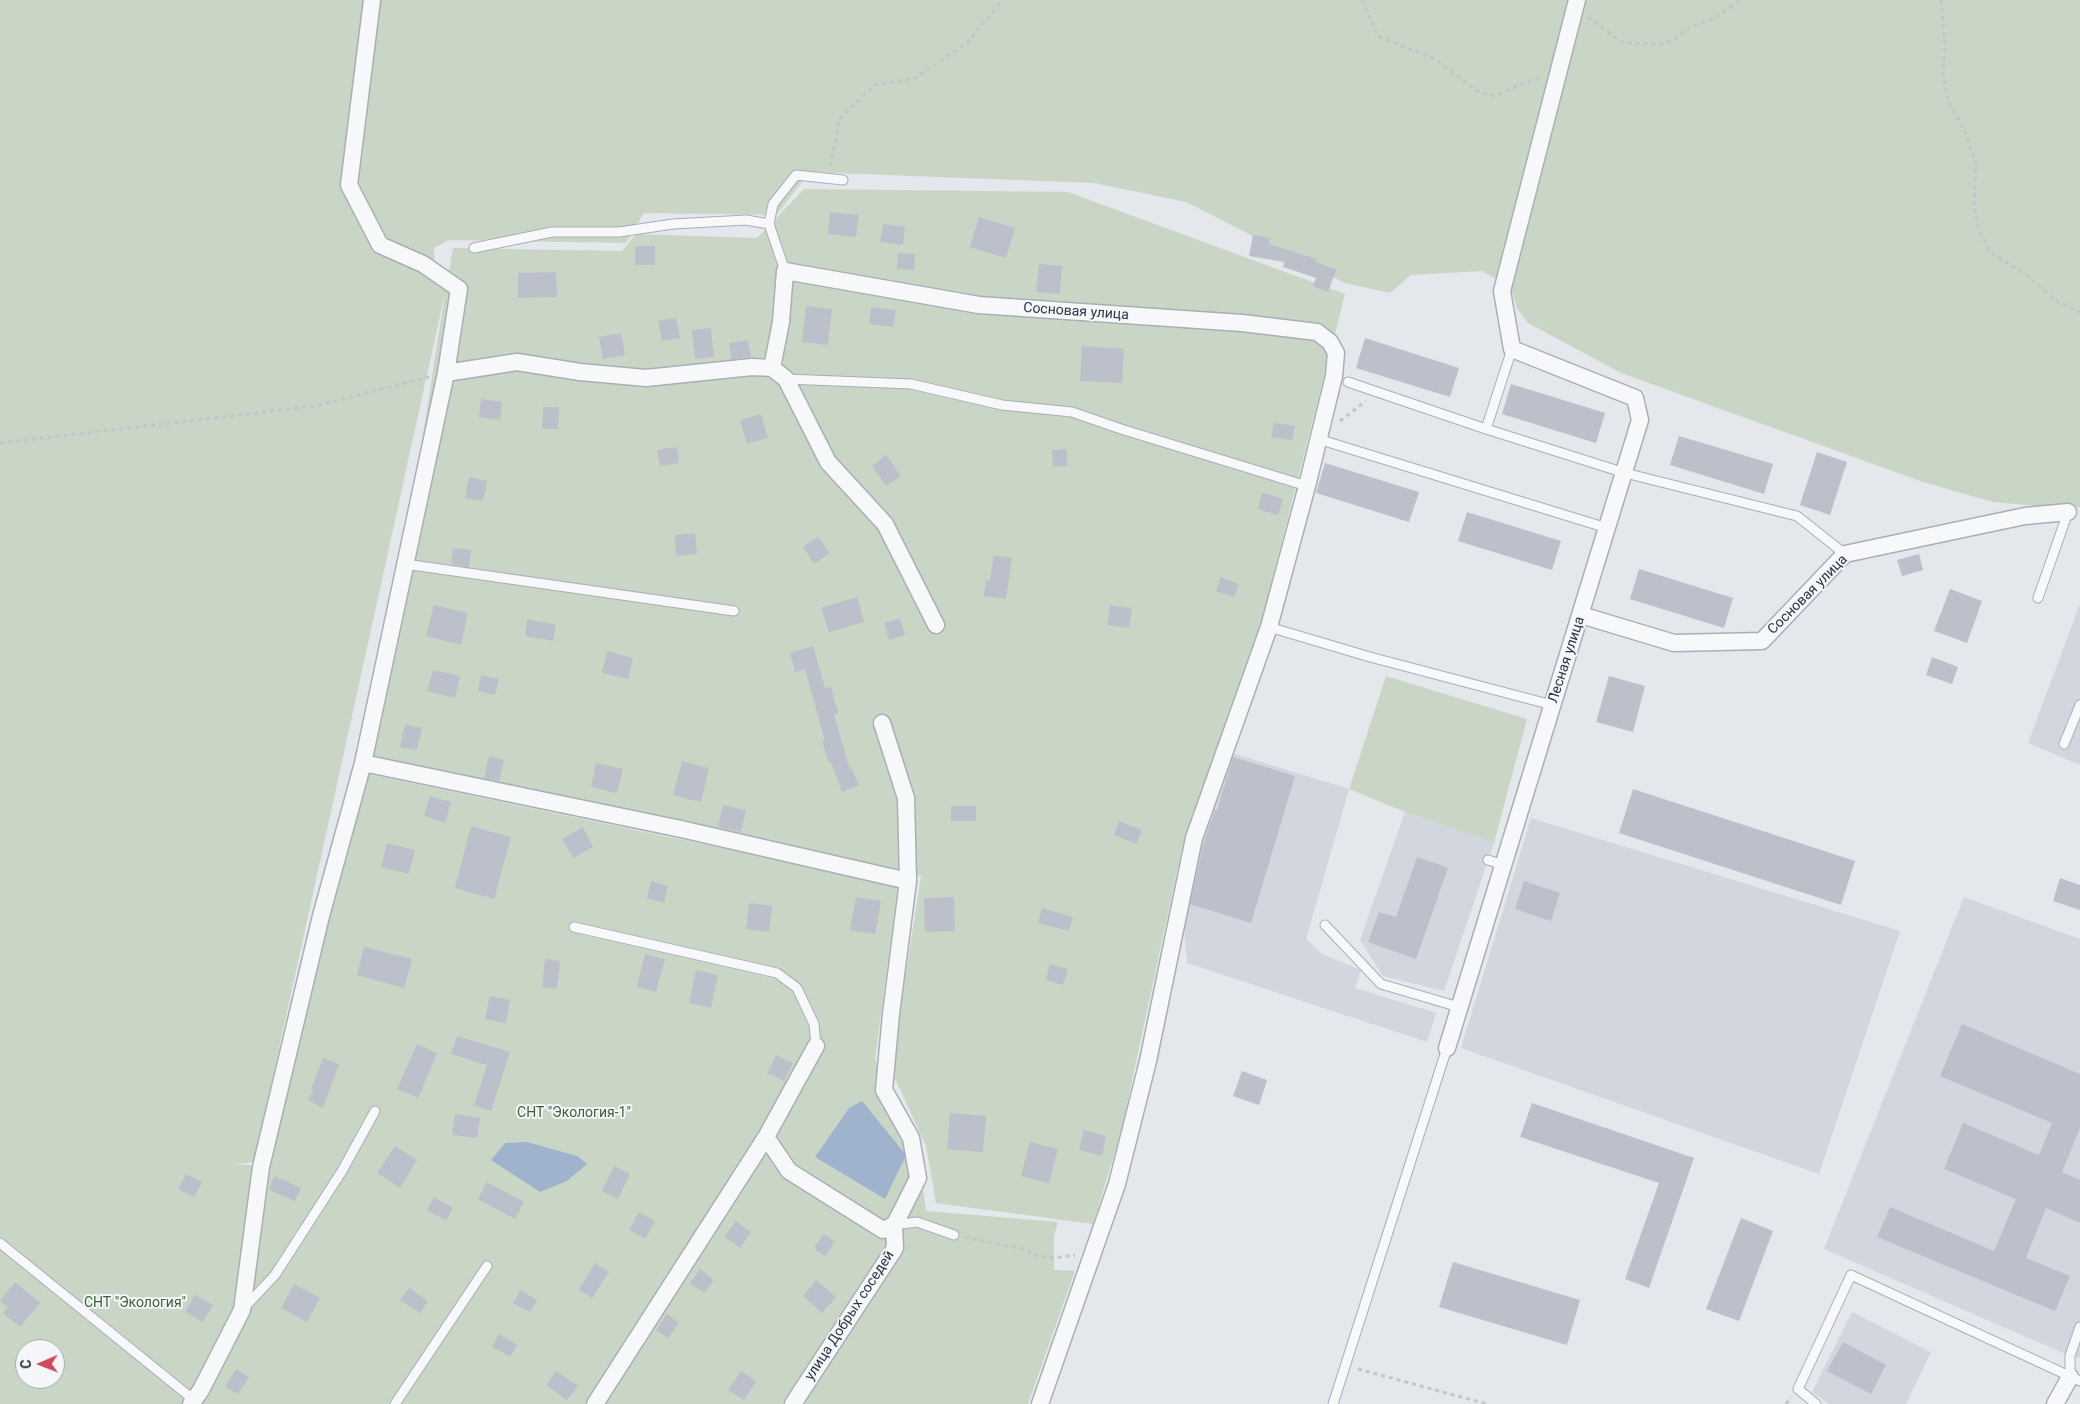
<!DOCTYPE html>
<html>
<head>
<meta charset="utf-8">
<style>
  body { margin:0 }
  #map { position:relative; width:2080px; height:1404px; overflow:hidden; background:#e4e7ec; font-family:Roboto,sans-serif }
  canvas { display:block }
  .north { position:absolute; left:15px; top:1339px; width:50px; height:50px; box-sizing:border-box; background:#f4f6f9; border:1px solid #a4a8b1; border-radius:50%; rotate:269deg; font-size:14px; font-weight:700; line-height:20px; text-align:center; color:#2b3445 }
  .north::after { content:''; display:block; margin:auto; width:18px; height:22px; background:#d1495b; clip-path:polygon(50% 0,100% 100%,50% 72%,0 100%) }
</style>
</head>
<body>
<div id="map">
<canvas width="2080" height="1404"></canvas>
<div class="north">С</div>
</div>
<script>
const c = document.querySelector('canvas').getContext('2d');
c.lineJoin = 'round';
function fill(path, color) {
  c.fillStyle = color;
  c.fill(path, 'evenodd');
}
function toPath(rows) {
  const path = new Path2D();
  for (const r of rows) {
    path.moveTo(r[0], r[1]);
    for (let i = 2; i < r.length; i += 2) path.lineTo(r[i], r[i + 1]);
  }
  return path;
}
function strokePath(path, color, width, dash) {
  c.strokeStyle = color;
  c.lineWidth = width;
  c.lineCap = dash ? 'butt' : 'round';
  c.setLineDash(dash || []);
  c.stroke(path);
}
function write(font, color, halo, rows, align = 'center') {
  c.font = font + ' Roboto,sans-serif';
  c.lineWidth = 4;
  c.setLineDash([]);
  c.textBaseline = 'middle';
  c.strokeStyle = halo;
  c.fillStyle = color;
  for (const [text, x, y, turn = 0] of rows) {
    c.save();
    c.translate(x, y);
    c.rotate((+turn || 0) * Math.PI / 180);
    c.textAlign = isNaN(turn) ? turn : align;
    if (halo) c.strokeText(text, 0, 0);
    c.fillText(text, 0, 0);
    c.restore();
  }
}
fill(toPath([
  [2080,604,2080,765,2028,743],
  [1229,752,1349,789,1306,939,1322,954,1361,970,1355,988,1436,1013,1427,1042,1187,963,1182,905],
  [1405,812,1494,843,1444,991,1383,976,1360,940],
  [1531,818,1900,931,1819,1174,1461,1048],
  [1964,897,2080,939,2080,1358,2070,1356,1824,1249],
  [1852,1312,1931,1352,1906,1404,1829,1404,1812,1392]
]), '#d2d6de');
fill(toPath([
  [0,0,2080,0,2080,507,2061,508,1993,502,1923,482,1621,373,1528,323,1517,308,1511,288,1482,271,1411,275,1390,293,1345,283,1186,202,1094,183,810,172,776,215,644,213,626,243,449,240,434,248,435,275,446,291,453,248,622,251,636,234,757,238,804,189,1068,192,1345,294,1255,646,1182,848,1121,1132,1093,1224,936,1203,926,1146,891,1070,921,876,373,757,445,293,254,1162,233,1165,256,1165,368,774,898,885,875,1060,915,1134,926,1211,1058,1222,1054,1236,1054,1270,1075,1271,1028,1404,0,1404],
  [25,1349,55,1349,55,1379,25,1379],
  [1386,676,1527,719,1494,843,1405,812,1349,789]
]), '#c9d6c5');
fill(toPath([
  [862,1101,906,1155,885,1199,815,1157,849,1108],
  [527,1142,577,1156,587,1164,567,1181,540,1192,491,1160,505,1143]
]), '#9fb4cc');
fill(toPath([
  [830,212,859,215,856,237,828,234],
  [979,217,1015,228,1006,258,970,247],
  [883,224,905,227,903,245,880,242],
  [1253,235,1270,238,1269,244,1317,259,1316,262,1336,270,1328,292,1313,286,1316,278,1283,267,1284,262,1249,256],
  [635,246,655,246,655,265,635,265],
  [898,253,915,254,914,270,897,269],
  [1039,264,1062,266,1060,294,1036,292],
  [556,272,557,297,518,298,518,273],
  [806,306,832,309,828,345,802,342],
  [871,307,896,310,893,327,869,324],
  [676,318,680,338,662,341,658,321],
  [711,328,714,357,695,359,692,330],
  [621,333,625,355,603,359,599,337],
  [1365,338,1459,368,1450,397,1356,368],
  [748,340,751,357,731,359,729,343],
  [1082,346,1124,349,1122,383,1080,381],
  [1511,384,1605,413,1596,443,1502,414],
  [481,399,502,402,500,420,479,417],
  [543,407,559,407,558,429,542,429],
  [761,414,768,438,747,444,740,420],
  [1274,423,1295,426,1292,440,1271,437],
  [1679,436,1773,464,1764,494,1670,465],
  [677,447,679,463,660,466,657,450],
  [1067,449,1067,466,1053,467,1052,450],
  [1817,452,1847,462,1830,515,1800,505],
  [886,455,901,476,886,486,872,466],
  [1325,463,1419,492,1409,522,1316,493],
  [469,477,487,481,483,501,465,498],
  [1262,493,1283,499,1278,515,1258,509],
  [1467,512,1561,541,1552,570,1458,541],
  [695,533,697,554,676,556,675,535],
  [818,537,830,553,814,564,803,547],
  [453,548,471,550,469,567,451,564],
  [1919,554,1923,570,1902,576,1897,560],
  [994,555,1012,558,1006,599,984,596,986,580,990,581],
  [1639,569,1733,598,1724,628,1630,599],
  [1221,577,1239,584,1234,597,1216,591],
  [1950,589,1982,601,1967,643,1934,631],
  [857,597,864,622,829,632,821,608],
  [434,605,468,613,461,645,426,636],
  [1110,605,1132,608,1129,628,1107,625],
  [527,619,556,625,553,641,525,636],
  [900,619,905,635,889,640,884,623],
  [813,646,825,688,831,687,838,713,834,715,850,770,852,769,859,785,842,792,831,762,829,763,822,742,825,741,805,669,795,672,790,653],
  [607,651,633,658,628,679,602,673],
  [1932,657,1958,667,1952,684,1926,675],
  [433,670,460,676,455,698,427,691],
  [481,675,499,679,495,695,478,691],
  [1609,676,1645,686,1633,732,1596,722],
  [405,724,422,728,417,750,400,747],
  [489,756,504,760,499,781,484,778],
  [1233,757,1295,776,1251,923,1190,904,1204,841,1215,810,1217,810],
  [682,761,709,768,701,802,673,795],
  [596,763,623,769,617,793,591,787],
  [1633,789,1855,861,1841,905,1619,833],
  [430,796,451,802,445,823,424,816],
  [723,805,746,810,741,832,718,827],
  [951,806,976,806,976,821,951,821],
  [1119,821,1142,830,1136,844,1114,835],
  [471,826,511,837,494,899,455,888],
  [583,827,593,847,573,858,562,839],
  [387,843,415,850,409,874,381,867],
  [1417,857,1448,868,1416,959,1368,942,1379,912,1396,917],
  [2060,878,2080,885,2080,910,2053,901],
  [651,881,668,886,664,903,647,898],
  [1524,881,1560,893,1551,921,1515,909],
  [856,897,881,901,875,934,850,930],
  [954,897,955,931,925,932,924,898],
  [749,903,772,906,769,932,746,929],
  [1042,908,1073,917,1069,931,1038,923],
  [364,947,412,959,404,988,357,975],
  [645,954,665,959,656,992,637,987],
  [545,959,560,961,557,989,542,987],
  [1050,964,1068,969,1063,985,1046,980],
  [696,970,718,975,711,1008,689,1003],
  [490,996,510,1000,506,1023,485,1019],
  [1962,1024,2080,1074,2080,1128,2062,1172,2080,1180,2080,1223,2046,1208,2026,1258,2070,1276,2055,1311,1877,1237,1890,1207,1994,1251,2016,1199,1944,1169,1963,1123,2039,1155,2052,1123,1940,1076],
  [457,1036,510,1052,491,1111,474,1105,487,1065,451,1054],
  [417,1044,437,1053,418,1098,397,1089],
  [776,1055,793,1063,784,1081,767,1073],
  [323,1058,339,1064,323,1108,308,1100,313,1090,311,1089],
  [1242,1071,1267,1080,1259,1105,1233,1096],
  [1532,1103,1694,1158,1649,1288,1625,1279,1659,1183,1520,1137],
  [950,1113,986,1116,983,1152,947,1149],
  [455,1114,480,1118,477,1138,452,1135],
  [1084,1130,1106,1136,1102,1156,1079,1150],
  [1030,1142,1058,1149,1049,1183,1021,1176],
  [395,1146,417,1160,400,1188,377,1173],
  [614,1166,630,1174,618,1199,602,1191],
  [186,1174,202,1182,194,1197,178,1189],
  [274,1176,301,1188,295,1201,269,1190],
  [487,1182,524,1202,515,1219,478,1199],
  [434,1197,453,1208,446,1221,427,1210],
  [639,1212,655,1221,645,1239,629,1230],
  [1741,1218,1773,1231,1739,1321,1706,1309],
  [736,1221,751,1232,740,1248,724,1237],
  [824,1234,835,1242,825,1256,814,1248],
  [1453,1262,1580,1300,1567,1345,1439,1307],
  [595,1263,609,1272,592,1298,579,1290],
  [700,1269,714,1280,704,1293,690,1283],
  [816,1280,836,1297,822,1313,803,1296],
  [15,1282,40,1303,20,1327,3,1313,8,1307,0,1301],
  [294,1284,320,1298,307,1322,281,1308],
  [409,1288,428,1301,420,1313,400,1300],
  [520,1290,537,1300,530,1312,513,1303],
  [195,1295,213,1305,203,1322,185,1312],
  [667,1314,679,1323,668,1338,656,1330],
  [499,1334,517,1345,510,1357,492,1347],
  [1843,1342,1886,1365,1871,1394,1827,1371],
  [236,1369,249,1377,238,1394,225,1387],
  [556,1371,578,1386,567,1400,546,1385],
  [741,1371,756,1381,744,1400,728,1390]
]), '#bbc0ca');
const lane = toPath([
  [769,224,773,204,796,175,843,180],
  [474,248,552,232,619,232,673,224,746,220,769,224,785,271],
  [786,379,911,384,1002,405,1072,412,1121,429,1307,486],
  [1348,382,1486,429,1512,349],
  [1486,429,1625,473,1797,516,1845,554],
  [1318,439,1607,528],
  [405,564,734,611],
  [2038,598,2068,512],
  [1269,627,1370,657,1552,705],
  [2064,744,2080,705],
  [1488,860,1503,865],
  [1325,925,1381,984,1459,1007],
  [574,927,777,973,797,988,814,1024,816,1046],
  [894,1225,917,1222,954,1235],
  [0,1243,194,1400],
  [244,1308,275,1275,342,1171,375,1111],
  [2070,1377,2070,1356,2080,1327],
  [395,1404,487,1266],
  [1333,1404,1447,1048],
  [1816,1404,1798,1389,1851,1275,2080,1381]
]);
const street = toPath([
  [772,368,786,379,828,462,885,524,936,625],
  [446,373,517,362,580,372,646,378,752,367,772,368,781,322,785,271,979,305,1242,323,1317,332,1330,342,1336,353,1334,376,1307,486,1269,627,1194,838,1148,1061,1117,1184,1040,1404],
  [1581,615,1674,643,1762,641,1845,554,2025,516,2068,512],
  [882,723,906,798,908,881],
  [363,763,681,829,908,881,891,1014,884,1090,911,1138,918,1178,899,1216,894,1225,883,1230,789,1171,766,1137,595,1404],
  [1447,1048,1640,420,1635,398,1512,349,1502,291,1577,0],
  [766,1137,816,1046],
  [191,1404,201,1390,242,1310,261,1167,321,916,363,763,446,373,459,289,423,264,380,245,349,185,372,0],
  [793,1404,895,1248,894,1225],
  [2055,1404,2070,1377]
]);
strokePath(lane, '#a9aeb7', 11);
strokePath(street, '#a9aeb7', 19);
strokePath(toPath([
  [1362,0,1378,36,1434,59,1479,92,1495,96,1526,82,1541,78],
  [1941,0,1945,46,1943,74,1948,101,1964,129,1976,164,1974,205,1978,227,1990,252,2027,275,2055,300,2080,312],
  [1588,17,1623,43,1665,44,1677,38,1690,27,1715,18,1741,0],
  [830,166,840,118,875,85,913,79,967,43,1003,0],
  [1340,421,1366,401],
  [0,443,315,406,429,377],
  [965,1237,1028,1250,1034,1255,1054,1258,1075,1255],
  [1358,1369,1487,1404],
  [1786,1404,1791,1397]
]), '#c2c5cb', 3, [4, 4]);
strokePath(lane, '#f7f8fa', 9);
strokePath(street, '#f7f8fa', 16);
write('14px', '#2b3445', '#f4f6f9', [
  ["Сосновая улица",1076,312,4],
  ["Сосновая улица",1808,595,-45],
  ["Лесная улица",1567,660,-72],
  ["улица Добрых соседей",850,1316,-57]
]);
write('14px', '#3f6138', '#f4f6f9', [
  ["СНТ \"Экология-1\"",574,1113],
  ["СНТ \"Экология\"",135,1303]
]);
</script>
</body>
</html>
